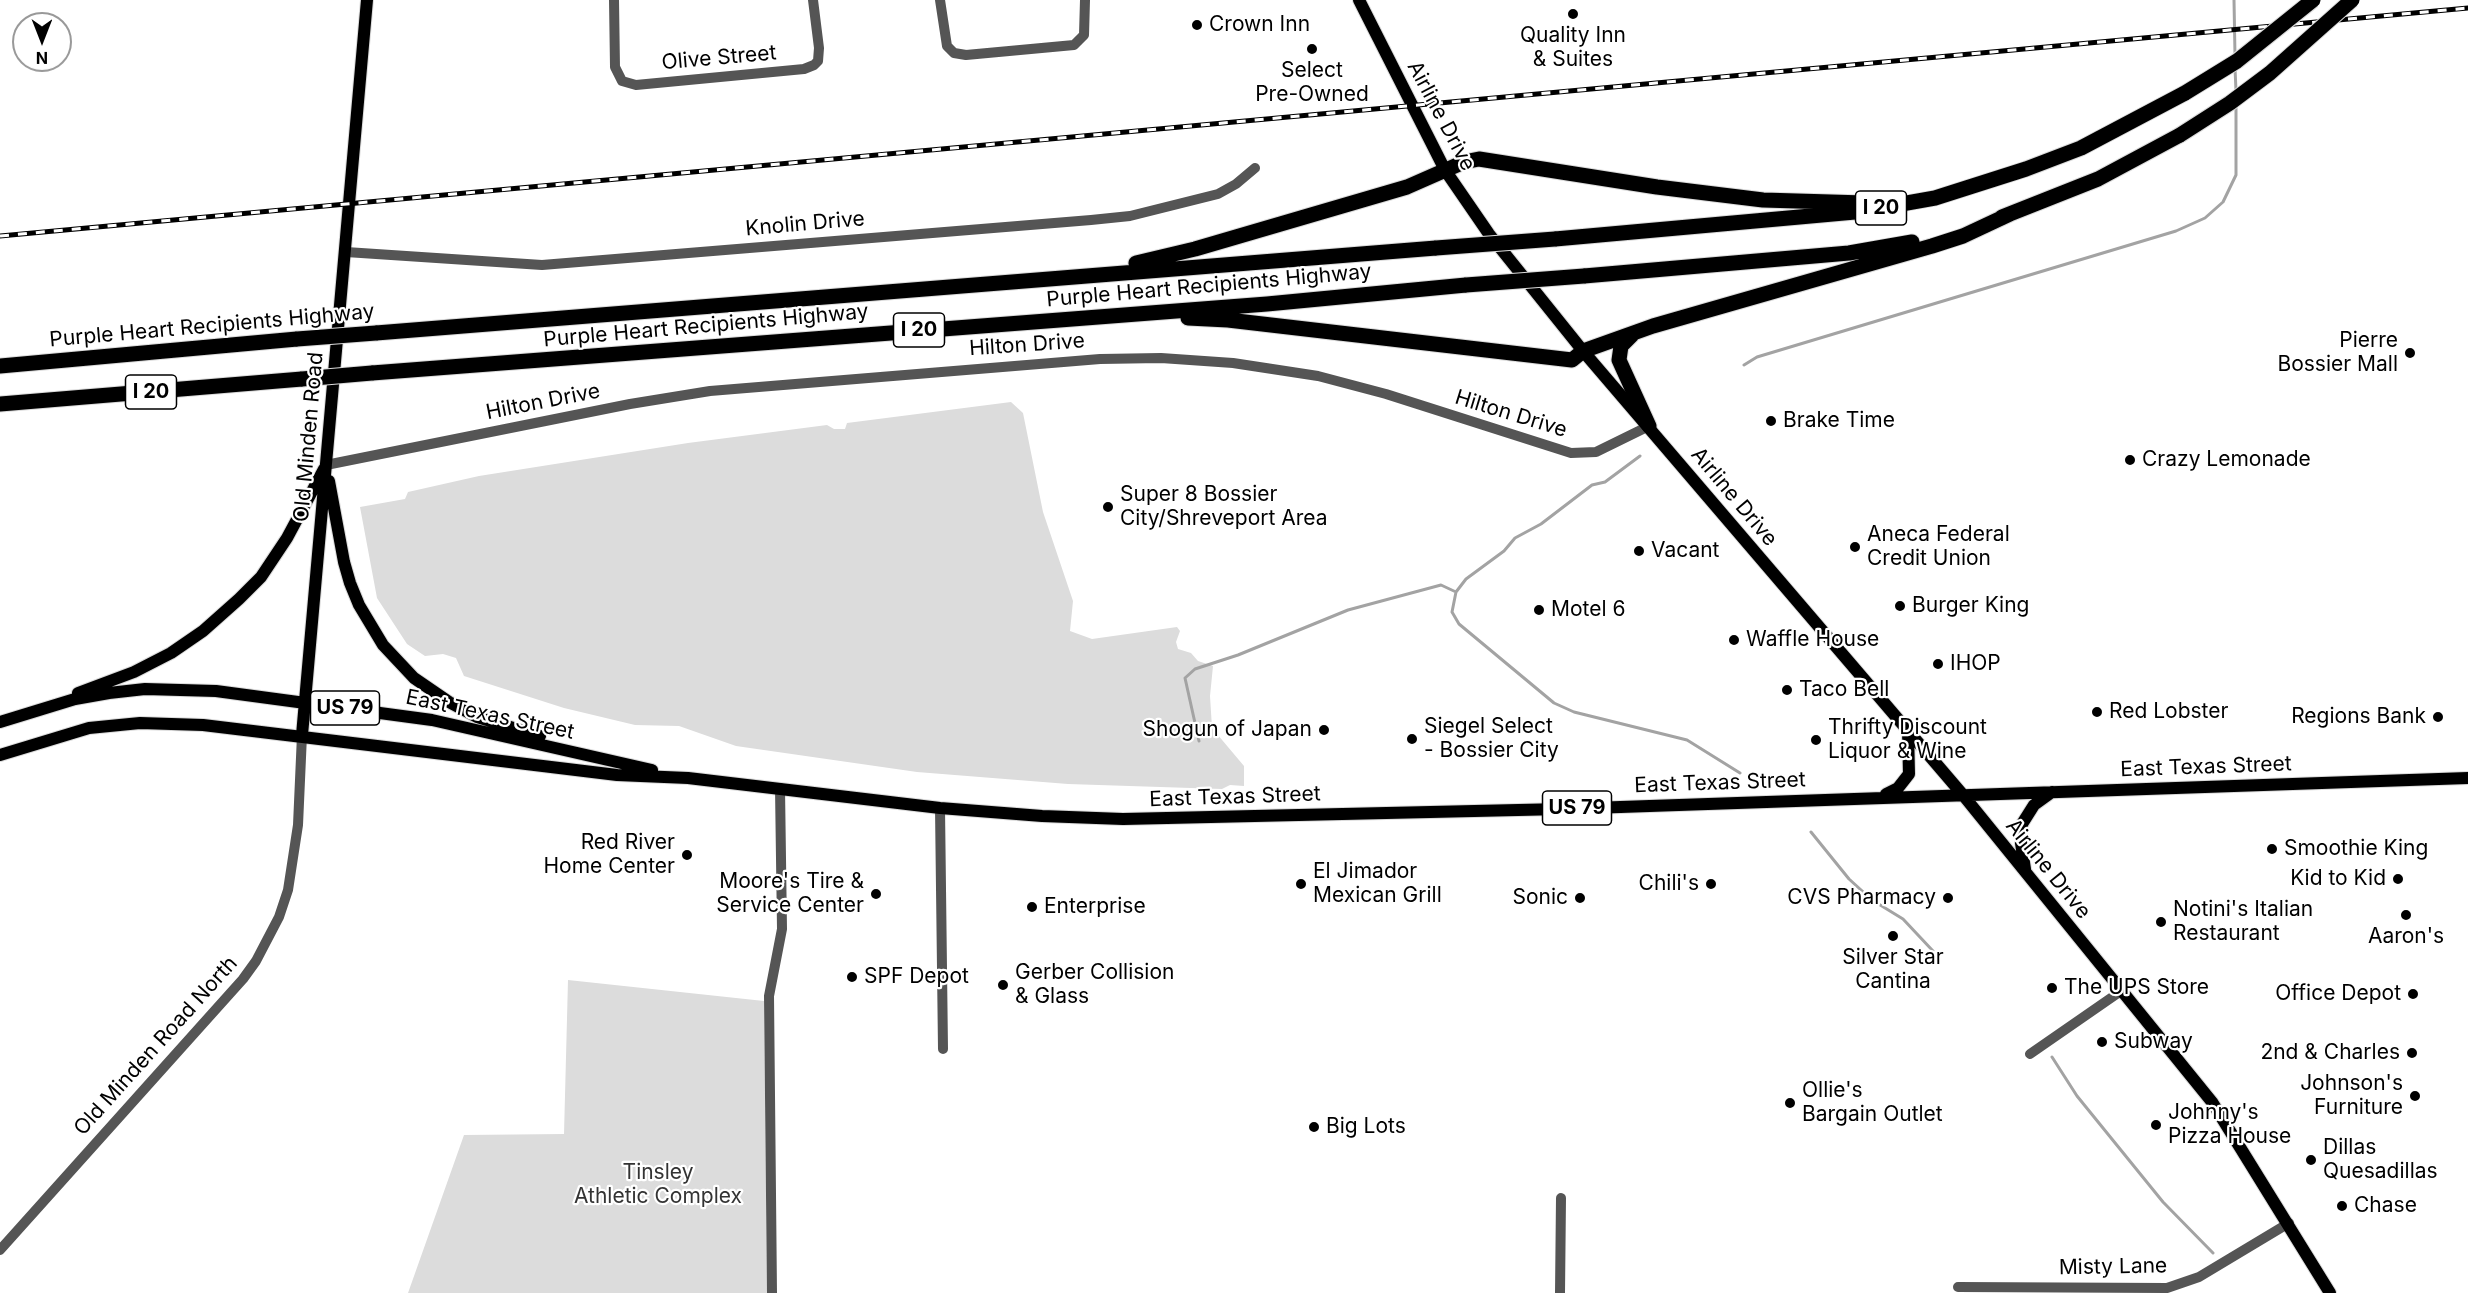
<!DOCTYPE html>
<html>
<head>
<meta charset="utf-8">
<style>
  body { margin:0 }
  #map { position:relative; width:2468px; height:1293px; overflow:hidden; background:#fff; font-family:Inter,sans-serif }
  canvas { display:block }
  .north { position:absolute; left:12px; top:12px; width:60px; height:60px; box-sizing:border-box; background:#fff; border:2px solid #999; border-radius:50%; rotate:180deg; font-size:16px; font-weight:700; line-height:24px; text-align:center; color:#000 }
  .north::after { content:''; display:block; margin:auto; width:21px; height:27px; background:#000; clip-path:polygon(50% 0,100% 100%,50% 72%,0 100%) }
</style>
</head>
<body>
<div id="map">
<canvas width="2468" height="1293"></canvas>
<div class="north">N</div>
</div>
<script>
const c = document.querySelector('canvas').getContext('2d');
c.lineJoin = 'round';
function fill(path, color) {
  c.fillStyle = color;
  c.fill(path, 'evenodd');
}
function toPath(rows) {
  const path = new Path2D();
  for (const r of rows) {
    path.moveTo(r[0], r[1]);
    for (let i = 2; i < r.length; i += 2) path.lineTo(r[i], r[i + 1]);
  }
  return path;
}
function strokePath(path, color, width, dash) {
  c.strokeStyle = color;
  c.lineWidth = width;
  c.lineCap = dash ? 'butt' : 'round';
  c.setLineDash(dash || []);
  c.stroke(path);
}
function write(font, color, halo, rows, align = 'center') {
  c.font = font + ' Inter,sans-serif';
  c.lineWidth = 4.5;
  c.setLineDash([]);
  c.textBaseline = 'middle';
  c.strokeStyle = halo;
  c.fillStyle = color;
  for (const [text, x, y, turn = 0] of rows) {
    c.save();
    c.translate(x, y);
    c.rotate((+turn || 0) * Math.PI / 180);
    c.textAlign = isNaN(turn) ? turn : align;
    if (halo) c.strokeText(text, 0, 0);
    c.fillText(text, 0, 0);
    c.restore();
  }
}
fill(toPath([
  [1011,402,1023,413,1043,512,1073,601,1070,631,1092,639,1177,627,1180,631,1176,642,1178,649,1191,653,1198,661,1213,666,1210,696,1212,728,1244,766,1244,786,1230,785,1222,789,1068,784,917,772,736,746,679,726,635,725,564,708,464,676,456,658,443,654,425,656,407,644,377,598,360,507,405,499,408,492,479,476,688,443,827,425,834,429,845,429,847,423],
  [568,980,764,1001,767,1293,408,1293,464,1135,564,1134]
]), '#dcdcdc');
strokePath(toPath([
  [2234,0,2235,55],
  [2235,68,2236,91],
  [1744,365,1757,357,2176,231,2205,218,2223,202,2236,175,2236,104],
  [1640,456,1605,482,1592,485,1541,524,1515,538,1504,551,1466,579,1456,592,1452,612,1459,624,1554,703,1574,712,1687,740,1740,773],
  [1199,741,1185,678,1195,669,1238,655,1348,610,1441,585,1456,592],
  [1811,832,1849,879,1872,900,1903,919,1933,951],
  [2052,1057,2077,1096,2163,1202,2213,1253]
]), '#a3a3a3', 3);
const major = toPath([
  [1359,0,1445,170,1489,234,1583,351,1963,795,2212,1102,2330,1293],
  [329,481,344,562,350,583,359,605,383,645,414,678,449,702,477,717,540,736],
  [78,693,134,672,171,653,203,631,239,599,261,577,287,538,324,469],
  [0,722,75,699,109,693,145,689,216,691,432,720,652,770],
  [302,735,367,0],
  [0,755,89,728,140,723,203,725,551,767,617,775,688,778,940,808,1042,816,1123,819,1562,809,2468,778],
  [1886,794,1898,788,1909,774,1908,731],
  [2025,869,2021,843,2022,824,2034,805,2052,792]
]);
const highway = toPath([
  [1890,206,1935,198,2026,169,2081,148,2185,93],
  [2002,217,2098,179,2180,135],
  [1555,239,1855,212],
  [1136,263,1195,249,1407,187,1464,162,1479,159,1657,187,1763,200,1899,204],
  [1584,276,1849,253,1912,242],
  [1188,318,1228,320,1572,360,1583,351,1653,326,1932,246,1963,236,2010,214],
  [376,333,1436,248],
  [1632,335,1621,346,1619,360,1649,426],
  [0,366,297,339],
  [372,373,1267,304,1466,285],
  [0,404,302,379]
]);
strokePath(major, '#dbdbdb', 14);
strokePath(highway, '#dbdbdb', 17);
strokePath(toPath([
  [614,0,615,67,622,81,636,85,804,69,814,65,818,61,819,48,813,0],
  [940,0,947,46,954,53,966,55,1074,45,1084,35,1085,0],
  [346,252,542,265,1091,220,1130,216,1218,194,1236,184,1255,168],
  [326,465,630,404,710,391,1100,359,1161,358,1233,363,1318,376,1386,394,1571,453,1596,452,1649,426],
  [940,808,943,1049],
  [2030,1054,2121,991],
  [0,1250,243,979,256,961,279,917,288,890,298,825,302,735],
  [1958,1287,2167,1288,2199,1277,2289,1223],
  [772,1293,769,996,782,929,780,788],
  [1560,1293,1561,1198]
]), '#555', 10);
strokePath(major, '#000', 12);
strokePath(highway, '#000', 15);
const rail = toPath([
  [0,236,2468,8]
]);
strokePath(rail, '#000', 5);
strokePath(rail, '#fff', 3, [9]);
const highwayBridge = toPath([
  [2185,93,2237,61,2313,0],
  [2180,135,2230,103,2270,73,2352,0],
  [1436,248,1555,239],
  [1466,285,1584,276],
  [297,339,376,333],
  [302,379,372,373]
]);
strokePath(highwayBridge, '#dbdbdb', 17, []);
strokePath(highwayBridge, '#000', 15);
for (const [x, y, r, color] of [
  [1573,14,6,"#000"],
  [1197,25,6,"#000"],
  [1312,49,6,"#000"],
  [2410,353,6,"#000"],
  [1771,421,6,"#000"],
  [2130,460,6,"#000"],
  [1108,507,6,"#000"],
  [1855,547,6,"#000"],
  [1639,551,6,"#000"],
  [1900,606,6,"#000"],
  [1539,610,6,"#000"],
  [1734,640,6,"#000"],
  [1938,664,6,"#000"],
  [1787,690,6,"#000"],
  [2097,712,6,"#000"],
  [2438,717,6,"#000"],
  [1324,730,6,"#000"],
  [1412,739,6,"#000"],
  [1816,740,6,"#000"],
  [2272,849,6,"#000"],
  [687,855,6,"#000"],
  [2398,879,6,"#000"],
  [1301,884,6,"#000"],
  [1711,884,6,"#000"],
  [876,894,6,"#000"],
  [1580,898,6,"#000"],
  [1948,898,6,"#000"],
  [1032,907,6,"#000"],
  [2406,915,6,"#000"],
  [2161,922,6,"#000"],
  [1893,936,6,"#000"],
  [852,977,6,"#000"],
  [1003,985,6,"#000"],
  [2052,988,6,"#000"],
  [2413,994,6,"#000"],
  [2102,1042,6,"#000"],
  [2412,1053,6,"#000"],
  [2415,1096,6,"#000"],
  [1790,1103,6,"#000"],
  [2156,1125,6,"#000"],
  [1314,1127,6,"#000"],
  [2311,1160,6,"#000"],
  [2342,1206,6,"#000"]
]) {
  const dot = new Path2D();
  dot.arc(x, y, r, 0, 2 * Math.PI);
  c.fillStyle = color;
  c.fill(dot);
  strokePath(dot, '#fff', 2);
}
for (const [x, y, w] of [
  [1881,208,51],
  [919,330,51],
  [151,392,51],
  [345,708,69],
  [1577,808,69]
]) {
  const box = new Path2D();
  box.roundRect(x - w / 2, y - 17, w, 34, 4.5);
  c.fillStyle = '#fff';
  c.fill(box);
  strokePath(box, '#000', 1.5);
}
write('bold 20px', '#000', null, [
  ["I 20",1881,208],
  ["I 20",919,330],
  ["I 20",151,392],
  ["US 79",345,708],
  ["US 79",1577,808]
]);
write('21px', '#000', '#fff', [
  ["Crown Inn",1209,25],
  ["Quality Inn",1573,36,"center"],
  ["& Suites",1573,60,"center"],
  ["Select",1312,71,"center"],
  ["Pre-Owned",1312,95,"center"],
  ["Pierre",2398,341,"right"],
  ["Bossier Mall",2398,365,"right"],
  ["Brake Time",1783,421],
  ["Crazy Lemonade",2142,460],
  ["Super 8 Bossier",1120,495],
  ["City/Shreveport Area",1120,519],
  ["Aneca Federal",1867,535],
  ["Credit Union",1867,559],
  ["Vacant",1651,551],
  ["Burger King",1912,606],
  ["Motel 6",1551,610],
  ["Waffle House",1746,640],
  ["IHOP",1950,664],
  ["Taco Bell",1799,690],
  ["Red Lobster",2109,712],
  ["Regions Bank",2426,717,"right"],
  ["Siegel Select",1424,727],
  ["- Bossier City",1424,751],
  ["Thrifty Discount",1828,728],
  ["Liquor & Wine",1828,752],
  ["Shogun of Japan",1312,730,"right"],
  ["Red River",675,843,"right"],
  ["Home Center",675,867,"right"],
  ["Smoothie King",2284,849],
  ["El Jimador",1313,872],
  ["Mexican Grill",1313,896],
  ["Kid to Kid",2386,879,"right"],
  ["Moore's Tire &",864,882,"right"],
  ["Service Center",864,906,"right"],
  ["Chili's",1699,884,"right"],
  ["Sonic",1568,898,"right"],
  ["CVS Pharmacy",1936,898,"right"],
  ["Enterprise",1044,907],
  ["Notini's Italian",2173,910],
  ["Restaurant",2173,934],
  ["Aaron's",2406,937,"center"],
  ["Silver Star",1893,958,"center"],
  ["Cantina",1893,982,"center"],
  ["Gerber Collision",1015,973],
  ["& Glass",1015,997],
  ["SPF Depot",864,977],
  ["The UPS Store",2064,988],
  ["Office Depot",2401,994,"right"],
  ["Subway",2114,1042],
  ["2nd & Charles",2400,1053,"right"],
  ["Johnson's",2403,1084,"right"],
  ["Furniture",2403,1108,"right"],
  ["Ollie's",1802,1091],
  ["Bargain Outlet",1802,1115],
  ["Johnny's",2168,1113],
  ["Pizza House",2168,1137],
  ["Big Lots",1326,1127],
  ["Dillas",2323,1148],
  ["Quesadillas",2323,1172],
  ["Chase",2354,1206]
], 'left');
write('21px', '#000', '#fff', [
  ["Olive Street",719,58,-5],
  ["Airline Drive",1441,116,62],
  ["Knolin Drive",805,224,-5],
  ["Purple Heart Recipients Highway",1209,286,-5],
  ["Purple Heart Recipients Highway",212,326,-5],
  ["Purple Heart Recipients Highway",706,326,-5],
  ["Hilton Drive",1027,345,-4],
  ["Hilton Drive",543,402,-11],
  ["Hilton Drive",1511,414,17],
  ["Old Minden Road",309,437,-85],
  ["Airline Drive",1734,497,50],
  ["East Texas Street",490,715,12],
  ["East Texas Street",2206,767,-2],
  ["East Texas Street",1720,783,-2],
  ["East Texas Street",1235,797,-2],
  ["Airline Drive",2048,869,51],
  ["Old Minden Road North",156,1046,-48],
  ["Misty Lane",2113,1267,-1]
]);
write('21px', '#333', '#fff', [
  ["Tinsley",658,1173],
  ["Athletic Complex",658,1197]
]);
</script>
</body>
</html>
